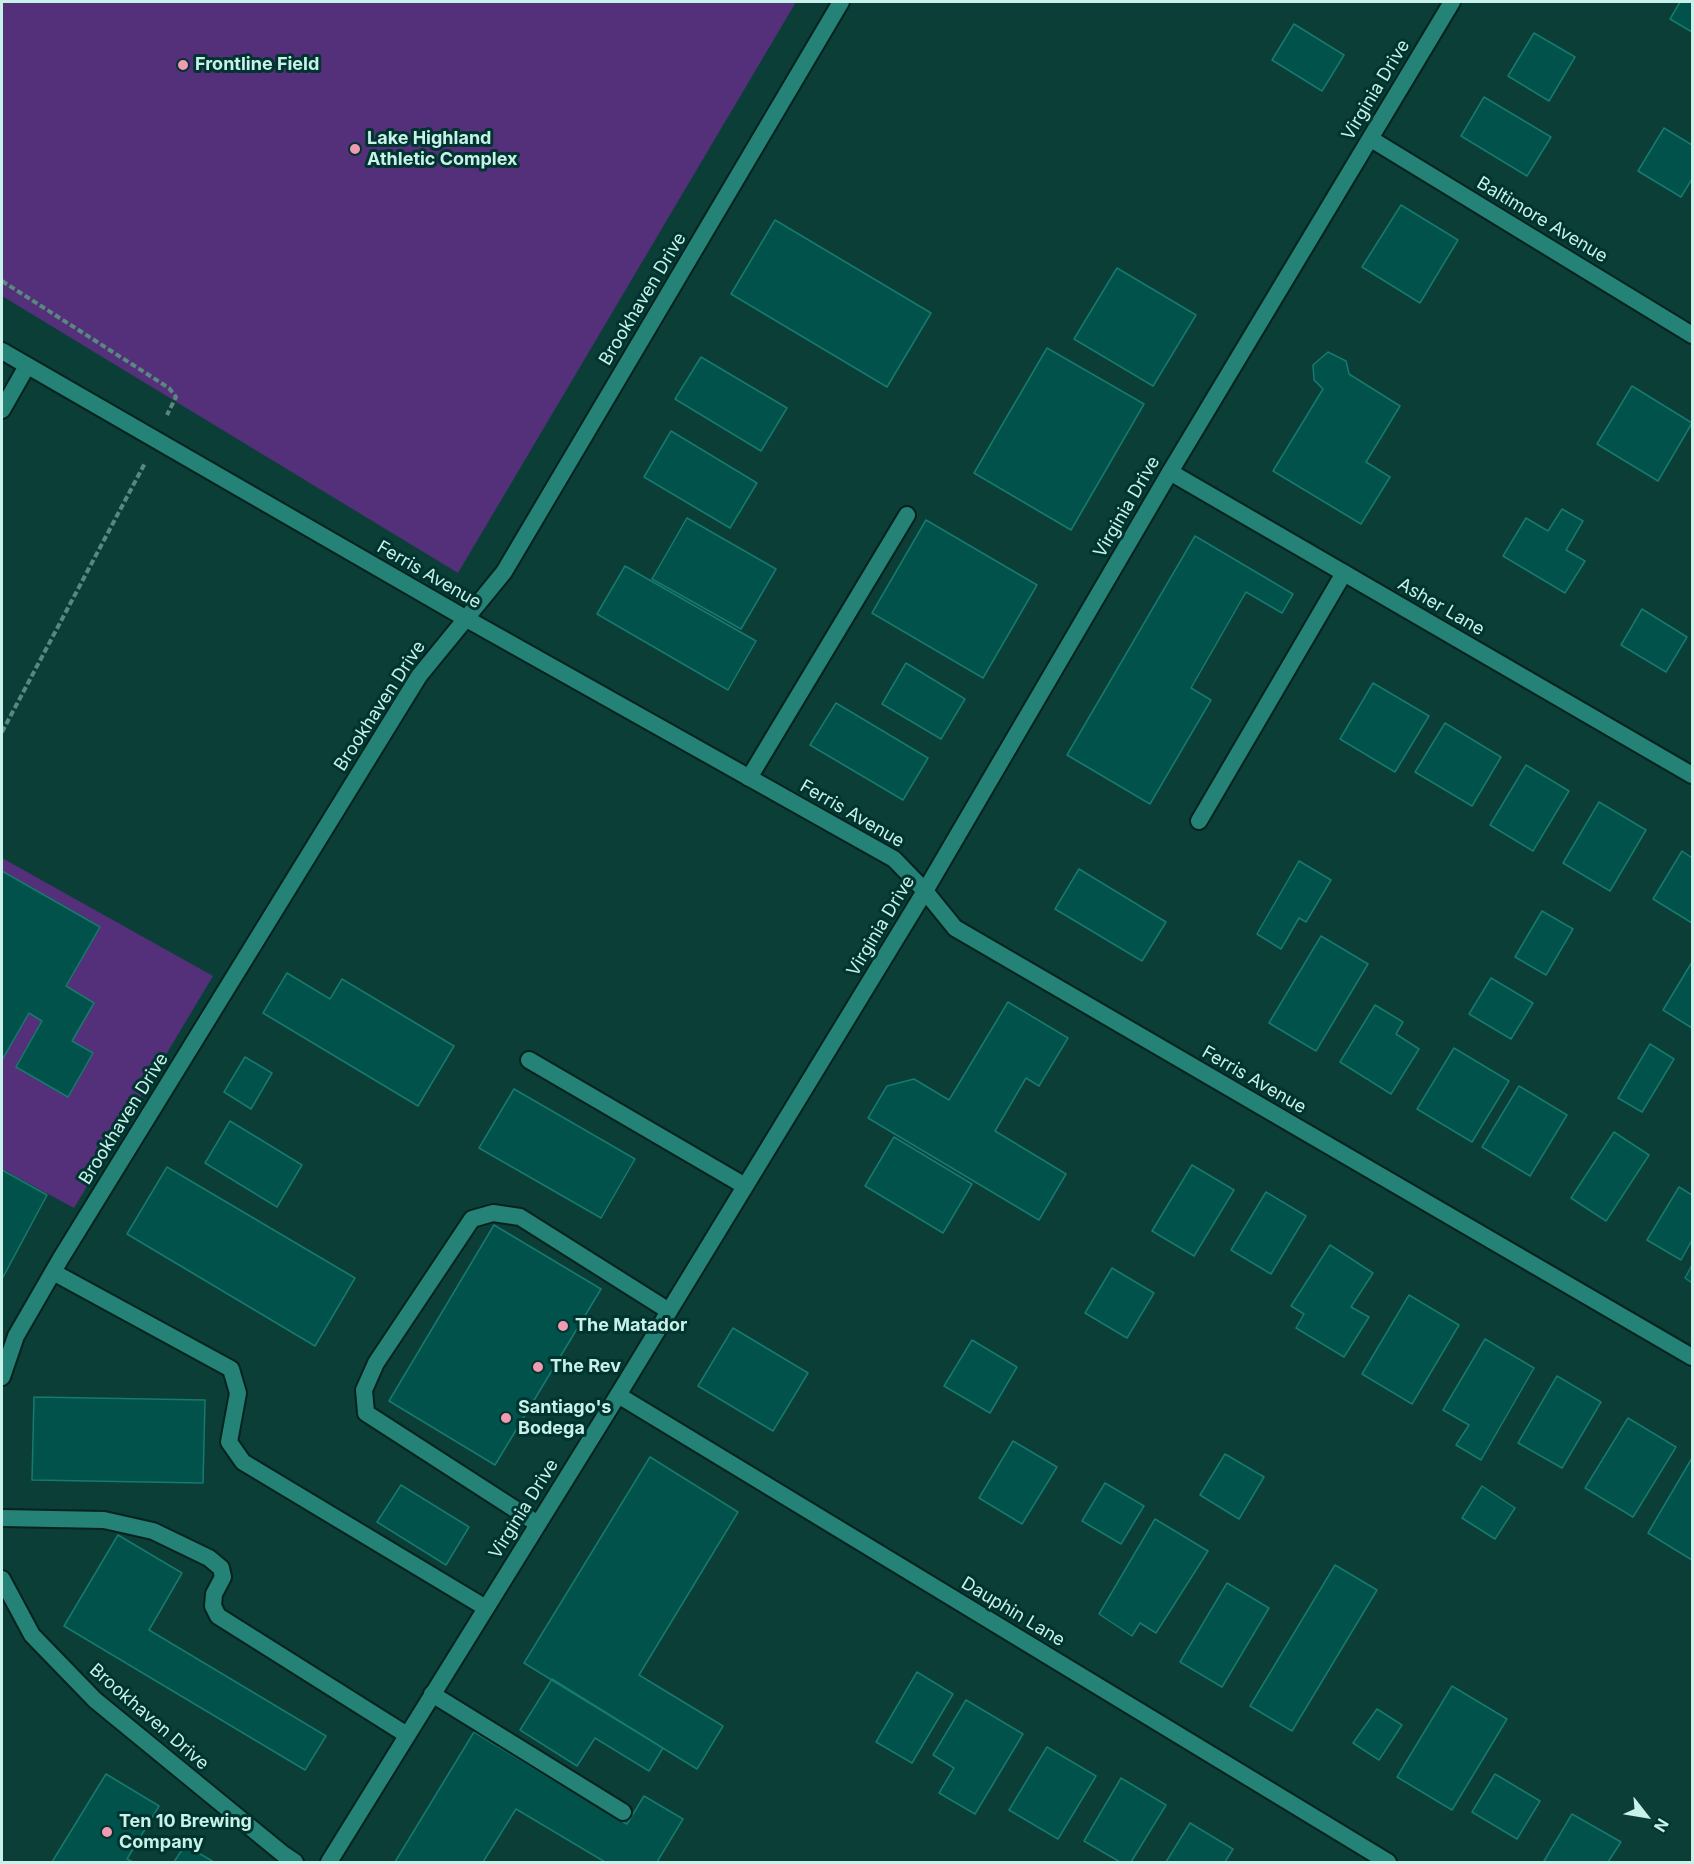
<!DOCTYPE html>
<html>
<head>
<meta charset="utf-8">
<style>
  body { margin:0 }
  #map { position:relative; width:1694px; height:1864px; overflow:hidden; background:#0c3e38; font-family:Inter,sans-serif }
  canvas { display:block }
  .frame { position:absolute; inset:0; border:3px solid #c8f1ea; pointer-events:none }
  .north { position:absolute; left:1616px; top:1786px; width:60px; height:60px; -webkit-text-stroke:4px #00342e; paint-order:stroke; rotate:121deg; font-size:16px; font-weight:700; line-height:24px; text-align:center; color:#c8f1ea }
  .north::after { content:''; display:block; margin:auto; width:21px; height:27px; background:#c8f1ea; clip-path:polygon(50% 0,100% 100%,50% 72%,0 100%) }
</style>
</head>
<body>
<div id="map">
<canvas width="1694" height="1864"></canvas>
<div class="frame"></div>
<div class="north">N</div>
</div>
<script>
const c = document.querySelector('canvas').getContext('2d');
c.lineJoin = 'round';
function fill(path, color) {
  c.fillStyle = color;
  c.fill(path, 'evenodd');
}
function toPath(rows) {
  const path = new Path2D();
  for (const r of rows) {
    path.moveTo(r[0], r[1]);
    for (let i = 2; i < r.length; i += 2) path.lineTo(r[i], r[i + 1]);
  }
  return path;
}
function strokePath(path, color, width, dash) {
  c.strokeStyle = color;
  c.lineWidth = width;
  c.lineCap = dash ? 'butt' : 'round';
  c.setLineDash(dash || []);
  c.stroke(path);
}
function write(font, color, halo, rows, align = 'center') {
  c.font = font + ' Inter,sans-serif';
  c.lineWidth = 6;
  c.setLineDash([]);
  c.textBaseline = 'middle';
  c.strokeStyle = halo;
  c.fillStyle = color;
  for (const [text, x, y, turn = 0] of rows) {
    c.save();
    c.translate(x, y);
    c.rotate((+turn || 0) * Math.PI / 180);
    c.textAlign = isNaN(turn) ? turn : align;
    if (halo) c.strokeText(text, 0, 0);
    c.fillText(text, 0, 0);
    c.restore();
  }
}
fill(toPath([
  [2,2,796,2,458,573,2,296],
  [2,858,213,976,74,1208,2,1169]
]), '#533079');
const building = toPath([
  [1680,2,1692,2,1692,32,1670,19,1680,2],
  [1294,24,1344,55,1322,91,1272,60,1294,24],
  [1534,33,1575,57,1549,101,1508,76,1534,33],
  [1484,97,1551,137,1527,176,1461,136,1484,97],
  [1664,128,1692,145,1692,179,1681,197,1638,171,1664,128],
  [1401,205,1458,240,1420,303,1362,267,1401,205],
  [775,220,931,313,887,387,731,294,775,220],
  [1117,268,1196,315,1153,386,1074,339,1117,268],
  [1047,348,1144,404,1071,530,974,473,1047,348],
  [1328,352,1346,361,1349,374,1400,406,1366,462,1390,477,1361,524,1273,471,1323,389,1314,380,1313,365,1328,352],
  [701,357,787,408,761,451,675,399,701,357],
  [1632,386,1692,423,1658,481,1597,444,1632,386],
  [671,431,757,483,730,528,644,477,671,431],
  [1562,509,1583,521,1566,550,1585,561,1565,593,1503,556,1526,518,1548,531,1562,509],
  [687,518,776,569,741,629,652,579,687,518],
  [926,520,1037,585,983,678,872,613,926,520],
  [1195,536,1293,594,1282,613,1246,592,1191,688,1211,700,1150,804,1067,755,1195,536],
  [625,566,756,641,728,690,597,614,625,566],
  [1642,609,1687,637,1666,672,1621,645,1642,609],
  [906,663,965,699,941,739,882,704,906,663],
  [1373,683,1429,716,1395,772,1340,739,1373,683],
  [836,703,928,758,903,800,810,745,836,703],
  [1445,723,1501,757,1472,806,1415,772,1445,723],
  [1526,765,1569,791,1533,851,1490,825,1526,765],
  [1599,802,1646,830,1610,891,1563,863,1599,802],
  [1682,851,1692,858,1692,923,1653,899,1682,851],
  [1299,861,1331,880,1306,922,1299,918,1281,949,1257,934,1299,861],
  [1079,869,1166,922,1142,961,1055,909,1079,869],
  [2,871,100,927,66,986,94,1003,72,1041,93,1053,68,1097,16,1067,42,1021,29,1013,2,1060,2,871],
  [1542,911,1573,929,1546,975,1515,957,1542,911],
  [1321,936,1368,964,1316,1051,1269,1023,1321,936],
  [1692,962,1692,1028,1663,1010,1692,962],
  [287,973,330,999,342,979,454,1046,418,1106,263,1013,287,973],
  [1491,978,1533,1003,1511,1039,1469,1014,1491,978],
  [1008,1002,1068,1038,1039,1086,1026,1078,995,1131,1066,1174,1039,1220,868,1118,887,1086,914,1079,949,1100,1008,1002],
  [1375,1005,1403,1022,1396,1034,1419,1049,1391,1094,1340,1062,1375,1005],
  [1650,1044,1674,1059,1642,1112,1618,1098,1650,1044],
  [1454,1048,1509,1081,1472,1142,1417,1109,1454,1048],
  [245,1057,272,1073,251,1109,224,1092,245,1057],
  [1519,1086,1567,1115,1530,1176,1482,1147,1519,1086],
  [514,1089,635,1159,601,1218,479,1148,514,1089],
  [230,1121,302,1165,277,1207,205,1163,230,1121],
  [1614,1132,1649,1155,1606,1221,1571,1198,1614,1132],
  [894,1137,972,1184,943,1233,865,1186,894,1137],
  [1192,1165,1234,1190,1194,1256,1152,1231,1192,1165],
  [167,1167,355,1278,315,1346,127,1234,167,1167],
  [2,1170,47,1195,2,1279,2,1170],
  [1679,1187,1692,1195,1692,1240,1681,1260,1647,1240,1679,1187],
  [1266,1192,1306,1216,1271,1274,1231,1250,1266,1192],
  [494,1225,601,1289,495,1465,389,1401,494,1225],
  [1330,1245,1373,1273,1351,1307,1369,1317,1344,1357,1296,1328,1304,1314,1291,1306,1330,1245],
  [1692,1265,1692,1283,1685,1278,1692,1265],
  [1112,1268,1154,1293,1127,1338,1085,1313,1112,1268],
  [1409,1295,1459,1325,1412,1404,1362,1374,1409,1295],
  [733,1328,808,1373,773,1431,698,1386,733,1328],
  [1485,1339,1534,1368,1481,1460,1456,1445,1469,1425,1443,1410,1485,1339],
  [972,1340,1017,1367,990,1413,944,1386,972,1340],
  [1557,1376,1601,1402,1562,1468,1518,1443,1557,1376],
  [34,1397,205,1400,203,1483,32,1480,34,1397],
  [1628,1418,1676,1447,1633,1517,1585,1488,1628,1418],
  [1013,1441,1057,1467,1022,1524,979,1498,1013,1441],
  [1225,1454,1264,1477,1239,1519,1200,1495,1225,1454],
  [650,1457,738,1512,639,1675,723,1726,697,1769,524,1663,650,1457],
  [1692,1458,1692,1560,1648,1533,1692,1458],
  [1105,1483,1144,1506,1121,1544,1082,1521,1105,1483],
  [401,1485,469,1527,446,1565,377,1522,401,1485],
  [1482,1486,1515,1508,1495,1539,1462,1518,1482,1486],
  [1155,1519,1208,1551,1156,1633,1140,1623,1132,1636,1099,1614,1155,1519],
  [118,1535,182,1573,149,1630,326,1736,305,1770,64,1626,118,1535],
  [1335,1565,1377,1590,1292,1731,1250,1706,1335,1565],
  [1227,1583,1269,1608,1222,1687,1180,1662,1227,1583],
  [917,1672,953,1694,912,1763,876,1742,917,1672],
  [552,1679,663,1748,649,1771,595,1738,577,1766,520,1730,552,1679],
  [1452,1686,1507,1719,1452,1810,1397,1777,1452,1686],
  [966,1700,1023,1734,975,1814,939,1793,954,1768,933,1755,966,1700],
  [1377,1709,1402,1725,1379,1760,1353,1743,1377,1709],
  [474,1732,627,1824,644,1796,683,1819,657,1862,605,1862,516,1809,483,1862,395,1862,474,1732],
  [1047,1747,1096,1776,1058,1839,1009,1810,1047,1747],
  [106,1774,159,1806,127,1859,133,1862,52,1862,106,1774],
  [1495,1774,1540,1801,1517,1839,1472,1812,1495,1774],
  [1121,1778,1166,1805,1131,1862,1120,1862,1084,1841,1121,1778],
  [1572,1814,1621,1842,1608,1862,1548,1862,1544,1861,1572,1814],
  [1190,1823,1233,1849,1225,1862,1166,1862,1190,1823],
  [185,1845,214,1862,174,1862,185,1845]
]);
fill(building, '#01524a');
strokePath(building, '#177a6e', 1.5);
const service = toPath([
  [2,410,27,366],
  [749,778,907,515],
  [1199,821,1344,573],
  [529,1060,745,1186],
  [53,1272,231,1369,238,1393,229,1442,243,1462,486,1608],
  [2,1518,104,1520,153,1531,209,1558,221,1568,223,1577,214,1594,213,1606,218,1616,407,1735],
  [538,1524,366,1413,364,1390,376,1363,472,1219,493,1213,520,1217,669,1311],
  [432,1694,623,1812]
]);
const minor = toPath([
  [1371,139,1692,335],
  [2,351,465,618,894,859,925,891,955,928,1692,1357],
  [1170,472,1692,775],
  [2,1377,16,1336,61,1258,419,676,504,572,841,2],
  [618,1395,1388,1862],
  [2,1579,32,1635,95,1700,283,1854,295,1862]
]);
const tertiary = toPath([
  [329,1862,618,1395,925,891,1170,472,1452,2]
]);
strokePath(service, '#06221e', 20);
strokePath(minor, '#06221e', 20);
strokePath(tertiary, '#06221e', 20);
strokePath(toPath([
  [2,281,169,388,176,397,167,415],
  [2,732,145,463]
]), '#598881', 4, [6, 3]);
strokePath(service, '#248277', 16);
strokePath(minor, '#248277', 16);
strokePath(tertiary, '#248277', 16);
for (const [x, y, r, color] of [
  [183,65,6,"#f19ab1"],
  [355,149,6,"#f19ab1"],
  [563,1326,6,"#f19ab1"],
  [538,1367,6,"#f19ab1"],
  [506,1418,6,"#f19ab1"],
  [107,1832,6,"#f19ab1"]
]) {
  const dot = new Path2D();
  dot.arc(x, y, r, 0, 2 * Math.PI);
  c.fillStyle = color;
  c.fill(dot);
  strokePath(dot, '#00342e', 2);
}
write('bold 18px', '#c8f1ea', '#00342e', [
  ["Frontline Field",195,65],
  ["Lake Highland",367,139],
  ["Athletic Complex",367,160],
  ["The Matador",575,1326],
  ["The Rev",550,1367],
  ["Santiago's",518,1408],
  ["Bodega",518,1429],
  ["Ten 10 Brewing",119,1822],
  ["Company",119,1843]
], 'left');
write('18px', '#c8f1ea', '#00342e', [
  ["Virginia Drive",1376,90,-59],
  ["Baltimore Avenue",1542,220,31],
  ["Brookhaven Drive",643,299,-59],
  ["Virginia Drive",1127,507,-60],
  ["Ferris Avenue",429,575,30],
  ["Asher Lane",1441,607,30],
  ["Brookhaven Drive",380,706,-57],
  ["Ferris Avenue",852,814,30],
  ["Virginia Drive",881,926,-59],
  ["Ferris Avenue",1254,1080,30],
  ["Brookhaven Drive",124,1119,-58],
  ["Virginia Drive",524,1509,-58],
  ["Dauphin Lane",1013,1612,31],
  ["Brookhaven Drive",149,1717,41]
]);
</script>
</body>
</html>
